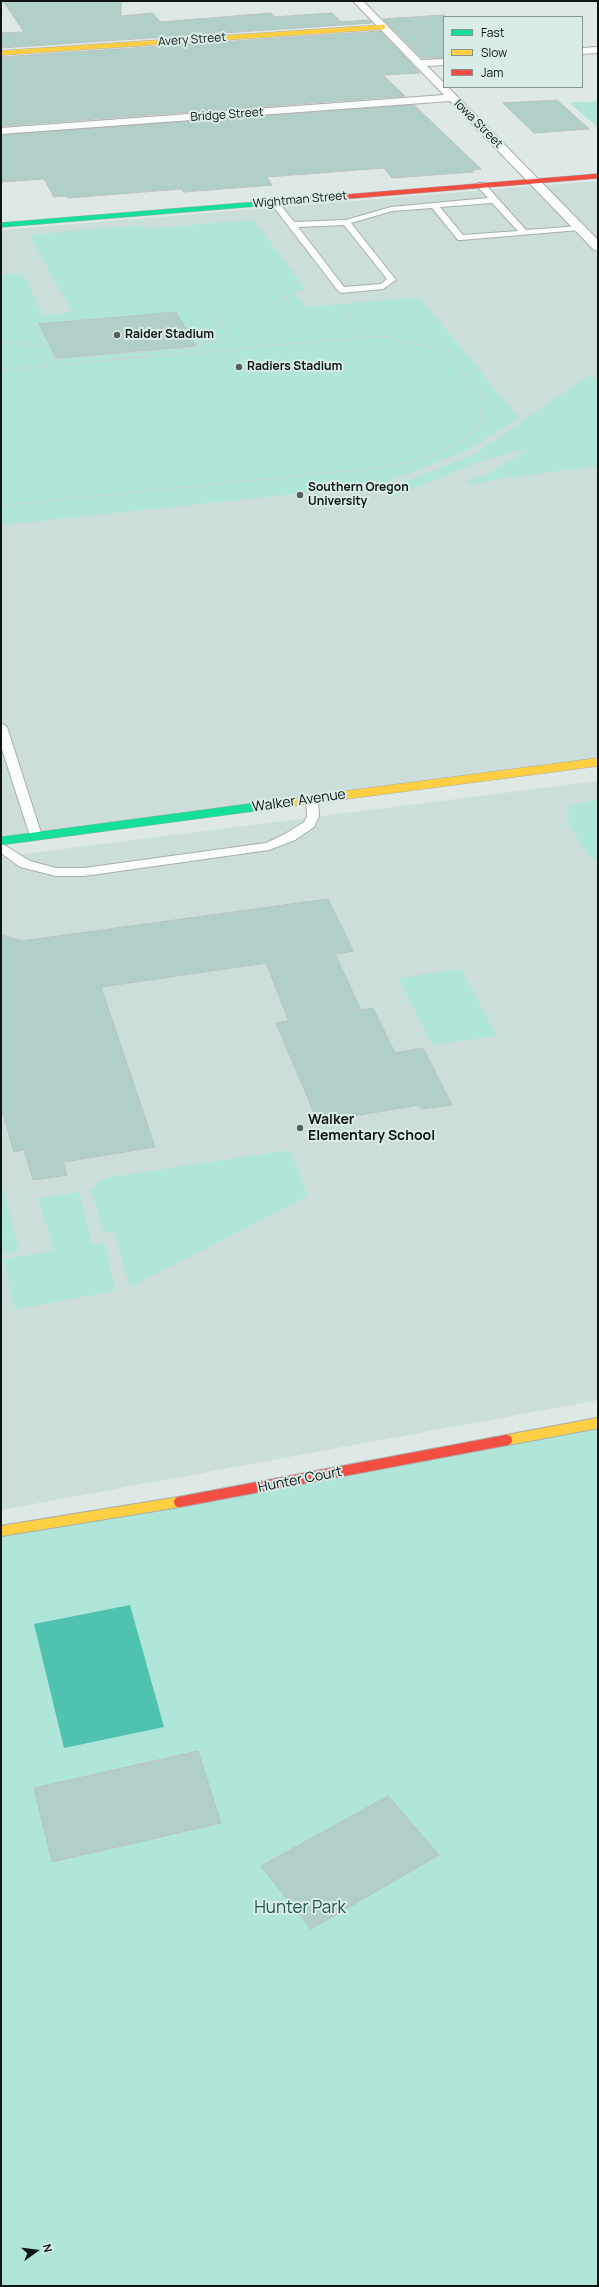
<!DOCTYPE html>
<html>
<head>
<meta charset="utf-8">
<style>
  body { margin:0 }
  #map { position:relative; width:599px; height:2287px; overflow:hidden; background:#dee8e5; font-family:Manrope,sans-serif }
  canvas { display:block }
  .frame { position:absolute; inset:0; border:2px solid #0e1513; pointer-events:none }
  .legend { position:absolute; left:443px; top:16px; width:140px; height:72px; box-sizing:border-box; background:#daece7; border:1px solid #889692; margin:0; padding:5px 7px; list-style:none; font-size:12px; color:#0e1513 }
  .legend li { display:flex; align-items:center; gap:8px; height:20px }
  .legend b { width:20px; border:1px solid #889692 }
  .north { position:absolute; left:16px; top:2231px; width:40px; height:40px; -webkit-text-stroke:3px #daece7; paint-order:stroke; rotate:76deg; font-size:11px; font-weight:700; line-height:16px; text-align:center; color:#0e1513 }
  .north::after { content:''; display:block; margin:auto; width:14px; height:18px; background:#0e1513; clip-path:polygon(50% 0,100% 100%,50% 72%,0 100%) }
</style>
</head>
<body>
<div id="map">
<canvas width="599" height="2287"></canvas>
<div class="frame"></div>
<ul class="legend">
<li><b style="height:5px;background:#16e098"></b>Fast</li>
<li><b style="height:5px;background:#ffcf43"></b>Slow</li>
<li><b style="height:5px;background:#f24e42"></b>Jam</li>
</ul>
<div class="north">N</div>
</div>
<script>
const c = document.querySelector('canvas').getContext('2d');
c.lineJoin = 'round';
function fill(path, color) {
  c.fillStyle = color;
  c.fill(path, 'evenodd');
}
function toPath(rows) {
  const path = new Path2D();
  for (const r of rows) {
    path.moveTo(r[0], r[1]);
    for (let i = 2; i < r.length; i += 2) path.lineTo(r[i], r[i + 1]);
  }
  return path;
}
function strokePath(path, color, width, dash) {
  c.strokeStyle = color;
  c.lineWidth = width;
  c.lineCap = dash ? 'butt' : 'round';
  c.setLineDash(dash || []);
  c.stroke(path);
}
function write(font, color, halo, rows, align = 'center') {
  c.font = font + ' Manrope,sans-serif';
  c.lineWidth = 4;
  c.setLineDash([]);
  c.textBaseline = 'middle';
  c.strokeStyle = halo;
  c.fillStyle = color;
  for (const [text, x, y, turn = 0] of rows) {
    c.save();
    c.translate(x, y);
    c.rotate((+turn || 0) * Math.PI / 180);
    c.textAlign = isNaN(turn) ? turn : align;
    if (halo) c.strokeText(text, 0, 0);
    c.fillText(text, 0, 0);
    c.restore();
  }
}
fill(toPath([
  [598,181,598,760,1,837,1,230],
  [598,781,598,1400,1,1510,1,857]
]), '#cbded9');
fill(toPath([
  [598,101,598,128,570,103],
  [253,220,307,290,295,292,306,307,419,297,519,418,467,450,380,485,1,525,1,275,23,273,43,315,72,312,29,235,140,225,143,229],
  [588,376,598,378,598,466,491,480,473,485,466,481,484,476,529,449,486,459,392,497,380,492,475,454],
  [598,799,598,862,587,854,570,826,567,814,571,806],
  [461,969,497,1036,432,1045,398,978],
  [290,1150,308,1196,130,1287,114,1232,104,1233,91,1190,104,1178],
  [1,1179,19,1251,1,1254],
  [79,1192,92,1244,105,1243,115,1291,15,1309,3,1259,54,1251,38,1198],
  [598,1426,598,2286,1,2286,1,1530]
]), '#b0e6d9');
fill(toPath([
  [130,1605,164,1727,64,1748,34,1624]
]), '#50c2b0');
const building = toPath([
  [3,1,121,1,121,16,153,13,160,22,271,13,274,17,332,13,341,22,369,20,372,23,1,48,1,33,24,32,3,1],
  [444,15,444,58,422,58,383,19,444,15],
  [380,31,420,73,383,75,405,96,1,126,1,57,380,31],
  [557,100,589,129,534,133,503,103,557,100],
  [414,105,481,169,472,170,474,172,392,178,384,168,267,177,272,185,184,192,181,189,68,198,66,196,54,197,44,179,1,182,1,135,414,105],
  [176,312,196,346,56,358,39,324,176,312],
  [328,899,353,951,335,954,361,1010,373,1008,395,1053,423,1048,452,1105,421,1109,419,1105,318,1122,276,1023,289,1021,266,963,101,987,155,1147,63,1162,67,1175,33,1180,24,1150,14,1152,1,1107,1,935,22,941,328,899],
  [198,1751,221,1823,52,1862,34,1788,198,1751],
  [388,1796,439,1855,311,1929,261,1866,388,1796]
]);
fill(building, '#b1cfc9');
strokePath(building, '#bac2c0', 1);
const lane = toPath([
  [478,183,484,183,526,230,579,226,583,228,579,230,461,240,458,240,432,208,392,211,351,223,396,280,383,289,342,293,339,292,270,202,277,200,294,222,346,220,391,207,488,198,478,187,478,183],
  [492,203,518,231,463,235,440,207,492,203],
  [344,225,387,279,381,284,344,287,298,227,344,225],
  [1,723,7,727,42,836,40,839,32,839,30,836,1,746,1,723],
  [312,796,318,800,319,816,314,827,295,840,269,850,84,876,56,876,20,867,1,853,1,843,30,861,56,868,84,868,266,843,285,834,304,822,307,816,306,800,312,796]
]);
const street = toPath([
  [353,1,363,1,421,60,444,59,444,65,427,66,444,83,444,87,448,87,598,240,598,251,594,250,450,101,1,134,1,128,444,95,353,1],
  [598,47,598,53,582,54,582,48,598,47]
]);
const fastFar1 = toPath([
  [1,225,318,199]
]);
const fast = toPath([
  [1,841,285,803]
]);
const slowFar2 = toPath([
  [1,53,383,27]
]);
const slowFar1 = toPath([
  [285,803,598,762]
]);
const slow = toPath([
  [507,1440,598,1423],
  [1,1531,179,1502]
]);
const jamFar1 = toPath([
  [318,199,598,176]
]);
const jam = toPath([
  [179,1502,507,1440]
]);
strokePath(lane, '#a8afad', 2);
strokePath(street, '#a8afad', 2);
strokePath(fastFar1, '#a8afad', 5.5);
strokePath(fast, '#a8afad', 9);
strokePath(slowFar2, '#a8afad', 5.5);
strokePath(slowFar1, '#a8afad', 9);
strokePath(slow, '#a8afad', 12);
strokePath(jamFar1, '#a8afad', 5.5);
strokePath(jam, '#a8afad', 12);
strokePath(toPath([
  [278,301,296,293,314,292],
  [345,313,359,338],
  [33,323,44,347,50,351,54,360,201,347,199,343,229,340,210,307],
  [1,341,44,347,42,352,48,366],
  [110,359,147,356],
  [1,370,379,336,448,351,482,397,480,423,465,439,419,460,384,467,1,506]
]), '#ced0d0', 1.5, [1.5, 1.5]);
fill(lane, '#fafcfb');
fill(street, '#fafcfb');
strokePath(fastFar1, '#16e098', 4.5);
strokePath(fast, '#16e098', 8);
strokePath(slowFar2, '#ffcf43', 4.5);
strokePath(slowFar1, '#ffcf43', 8);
strokePath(slow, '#ffcf43', 10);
strokePath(jamFar1, '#f24e42', 4.5);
strokePath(jam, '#f24e42', 10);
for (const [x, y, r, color] of [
  [117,335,4,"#575f5c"],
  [239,367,4,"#575f5c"],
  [300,495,4,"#575f5c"],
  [300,1128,4,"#575f5c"]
]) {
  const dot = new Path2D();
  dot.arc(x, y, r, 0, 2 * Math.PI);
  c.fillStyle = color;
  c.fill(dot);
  strokePath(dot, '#daece7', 1.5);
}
write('12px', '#0e1513', '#daece7', [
  ["Avery Street",192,40,-4],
  ["Bridge Street",227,115,-4],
  ["Iowa Street",478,124,45],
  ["Wightman Street",300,200,-5]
]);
write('bold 12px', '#0e1513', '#daece7', [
  ["Raider Stadium",125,335],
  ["Radiers Stadium",247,367],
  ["Southern Oregon",308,488],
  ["University",308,502]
], 'left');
write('14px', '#0e1513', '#daece7', [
  ["Walker Avenue",299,801,-8],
  ["Hunter Court",300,1480,-11]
]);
write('bold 14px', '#0e1513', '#daece7', [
  ["Walker",308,1120],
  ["Elementary School",308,1136]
], 'left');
write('17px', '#1e564b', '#daece7', [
  ["Hunter Park",300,1908]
]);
</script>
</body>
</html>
